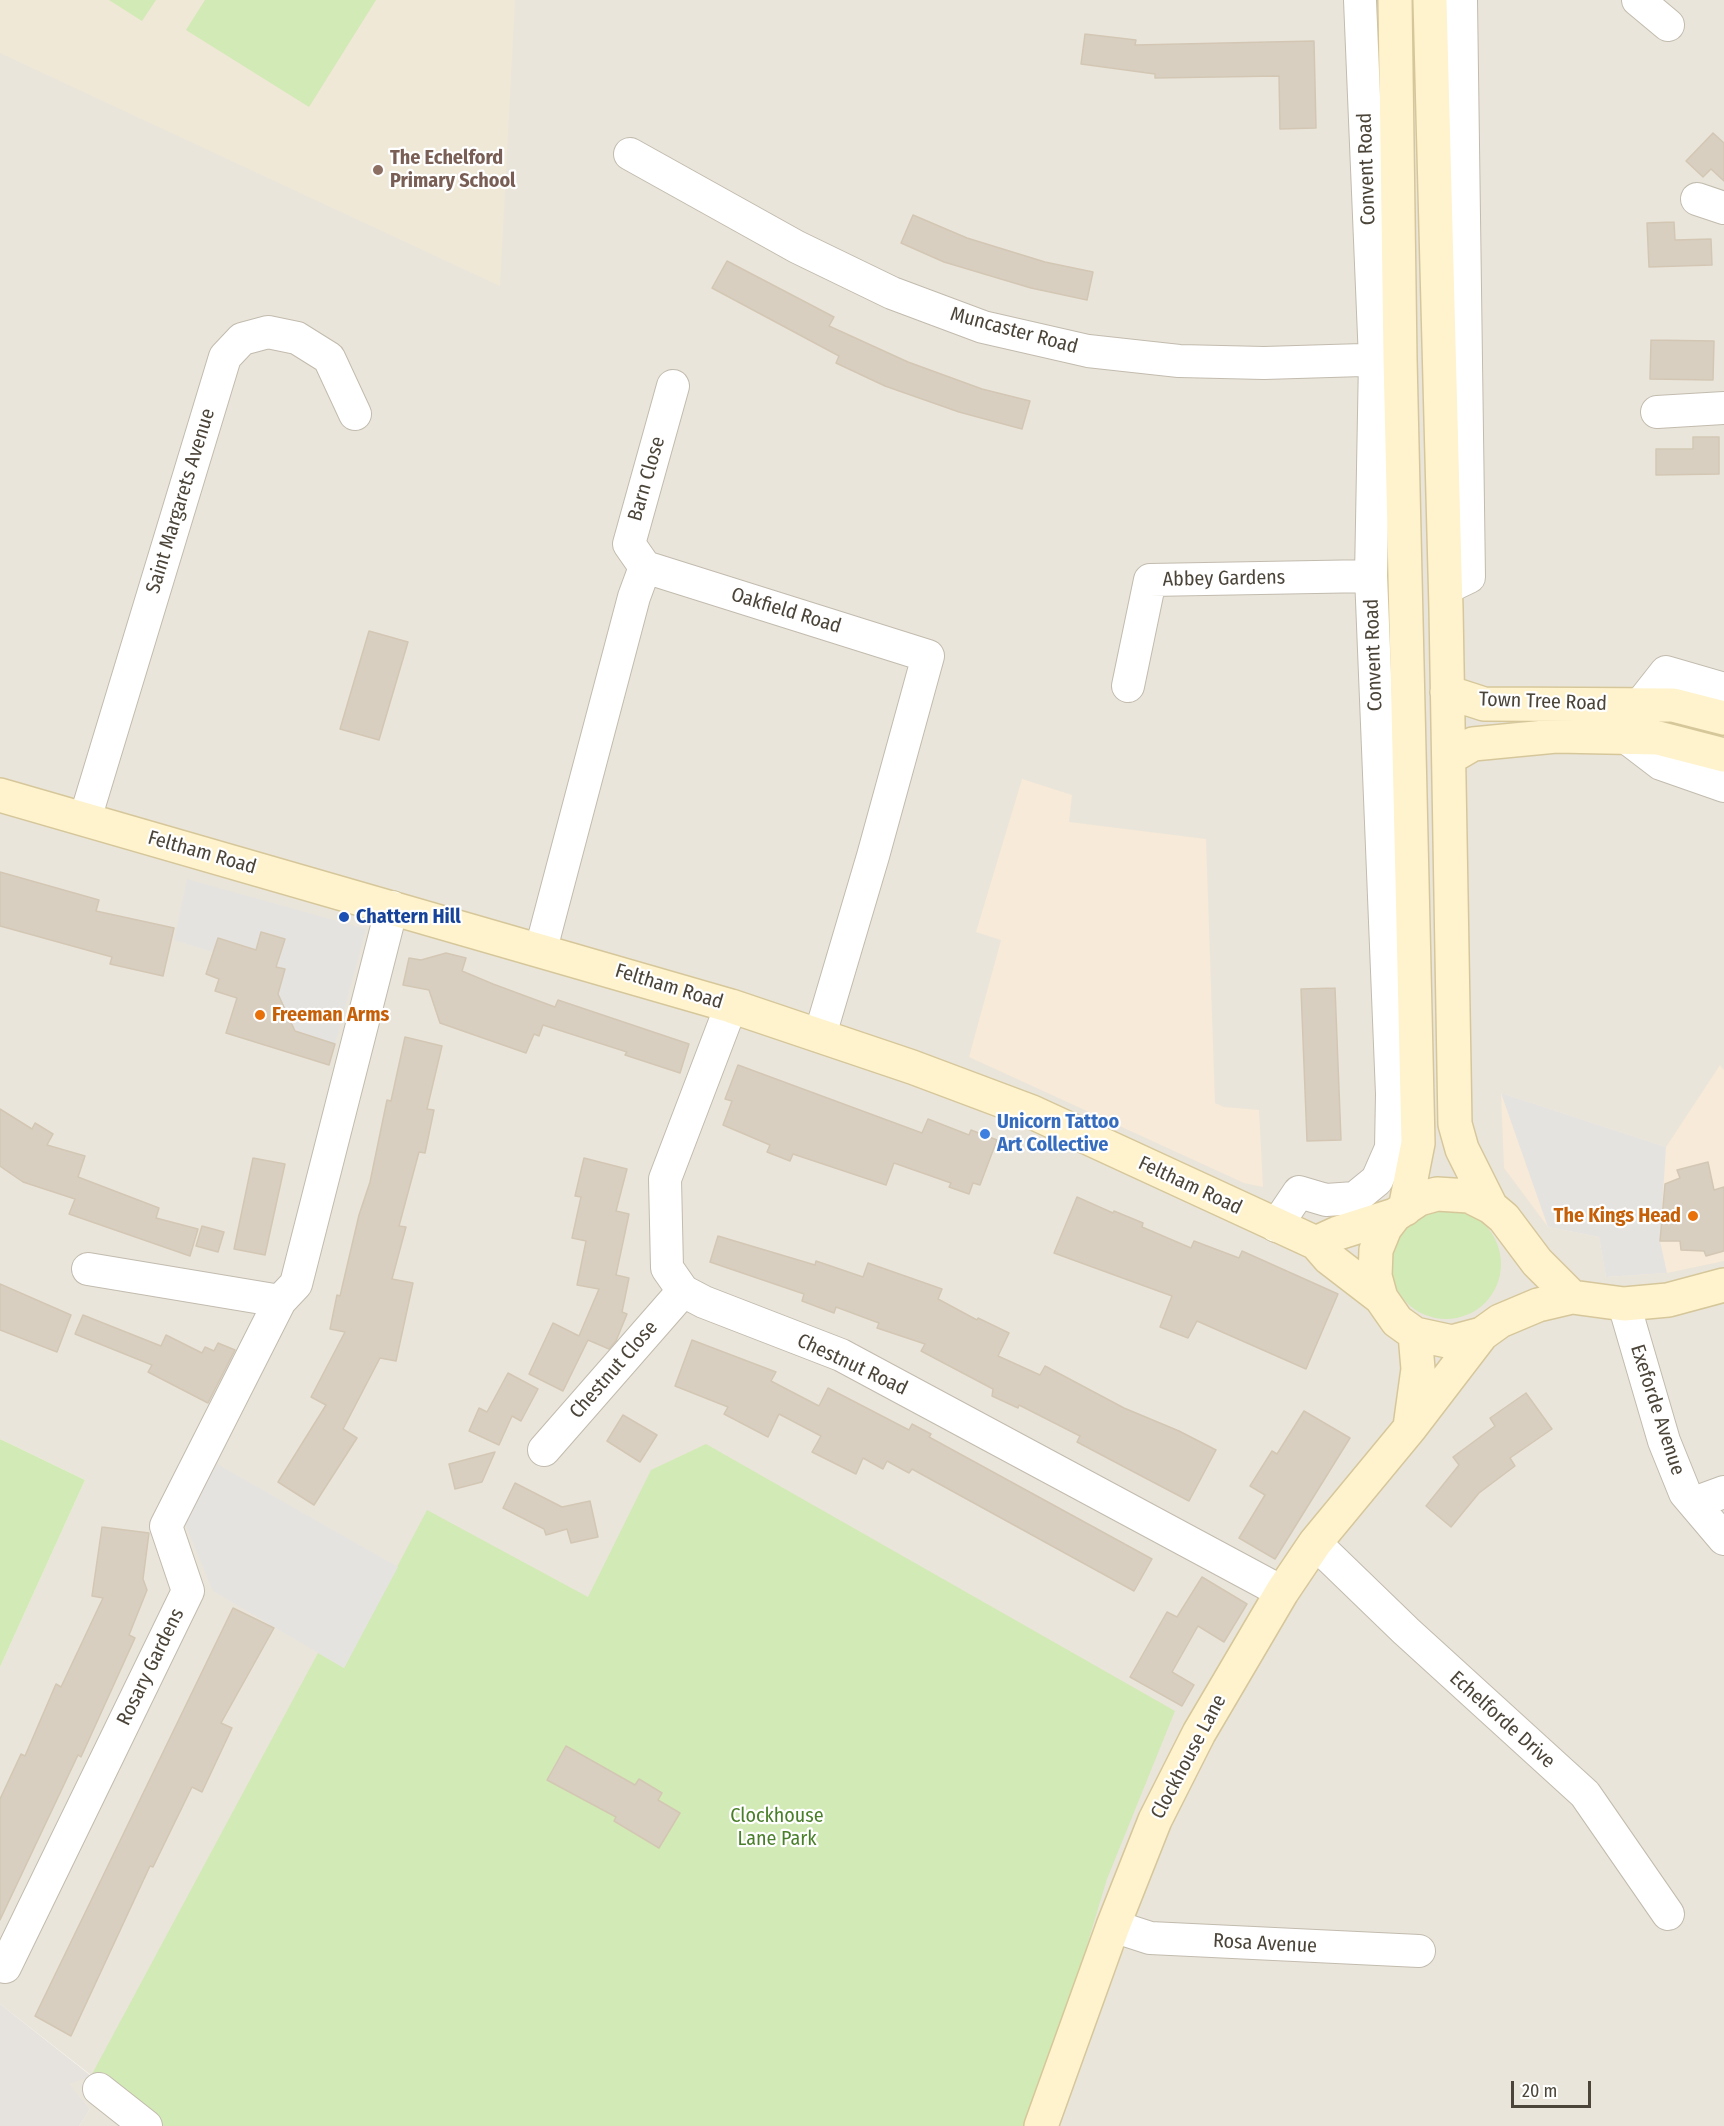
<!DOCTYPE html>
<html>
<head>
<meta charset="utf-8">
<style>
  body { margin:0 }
  #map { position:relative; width:1724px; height:2126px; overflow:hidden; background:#f6f3ec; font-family:"Fira Sans Condensed",sans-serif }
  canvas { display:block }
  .scale { position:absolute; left:1511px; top:2081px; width:80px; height:27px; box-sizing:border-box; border:3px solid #4b4439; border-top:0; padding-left:8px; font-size:18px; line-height:21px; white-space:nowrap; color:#4b4439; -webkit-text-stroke:4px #fff; paint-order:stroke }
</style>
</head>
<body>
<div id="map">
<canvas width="1724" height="2126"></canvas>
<div class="scale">20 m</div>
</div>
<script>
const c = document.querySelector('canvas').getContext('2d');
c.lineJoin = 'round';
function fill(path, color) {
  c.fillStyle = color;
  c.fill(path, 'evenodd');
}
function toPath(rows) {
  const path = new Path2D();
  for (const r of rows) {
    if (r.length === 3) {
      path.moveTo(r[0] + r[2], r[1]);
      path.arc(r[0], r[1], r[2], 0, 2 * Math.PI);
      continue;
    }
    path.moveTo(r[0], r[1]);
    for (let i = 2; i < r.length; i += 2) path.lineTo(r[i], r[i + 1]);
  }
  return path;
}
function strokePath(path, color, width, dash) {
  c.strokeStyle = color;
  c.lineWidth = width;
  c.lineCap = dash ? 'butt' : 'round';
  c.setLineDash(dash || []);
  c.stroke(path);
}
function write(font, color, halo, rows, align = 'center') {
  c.font = font + ' "Fira Sans Condensed",sans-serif';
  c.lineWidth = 4.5;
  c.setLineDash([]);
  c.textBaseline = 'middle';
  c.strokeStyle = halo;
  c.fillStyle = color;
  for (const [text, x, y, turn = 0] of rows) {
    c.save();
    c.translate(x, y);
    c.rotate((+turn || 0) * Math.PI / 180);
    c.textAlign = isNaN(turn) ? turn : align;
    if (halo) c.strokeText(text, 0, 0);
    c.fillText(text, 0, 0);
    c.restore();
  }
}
fill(toPath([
  [0,0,1724,0,1724,2126,79,2126,90,2109,68,2084,91,2075,0,2004,0,1667,85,1480,0,1439]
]), '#eae5da');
fill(toPath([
  [1022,779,1072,795,1069,822,1206,839,1215,1103,1224,1107,1259,1110,1263,1187,1244,1183,969,1057,1001,940,976,932],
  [1720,1065,1724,1070,1724,1261,1667,1273,1606,1277,1599,1237,1548,1227,1504,1168,1501,1093,1666,1147]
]), '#f7ead8');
fill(toPath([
  [0,2004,91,2076,69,2084,90,2109,79,2126,0,2126]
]), '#e6e2dd');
fill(toPath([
  [0,0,515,0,500,286,0,53]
]), '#efe8d6');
fill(toPath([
  [109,0,156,0,142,21],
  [205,0,376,0,309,107,186,30],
  [1446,1264,55],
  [0,1439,85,1480,0,1667],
  [706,1444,1175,1711,1107,1879,1059,2038,1027,2126,156,2126,91,2076,318,1653,344,1668,427,1510,588,1597,651,1470]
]), '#d2eab5');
fill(toPath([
  [187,879,366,929,335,1044,295,1031,278,994,285,970,276,967,284,939,262,932,256,950,218,938,213,952,174,940],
  [1501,1093,1666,1147,1660,1241,1667,1273,1606,1277,1599,1237,1548,1227],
  [217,1464,398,1567,344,1668,213,1591,184,1521]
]), '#e5e3e0');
const building = toPath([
  [1085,34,1136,40,1135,45,1314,41,1316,128,1280,129,1279,76,1155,78,1155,74,1081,64,1085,34],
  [1713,133,1724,143,1724,181,1711,169,1703,177,1686,161,1713,133],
  [913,215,967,238,1045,262,1093,272,1087,300,1031,288,944,262,901,243,913,215],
  [1674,222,1675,240,1711,239,1712,265,1649,267,1647,223,1674,222],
  [727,261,834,317,829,326,908,362,982,389,1030,401,1022,429,959,412,885,386,836,363,839,356,712,288,727,261],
  [1651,340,1714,341,1713,380,1650,379,1651,340],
  [1693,437,1719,437,1719,474,1656,475,1656,449,1693,449,1693,437],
  [369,631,408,642,379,740,340,729,369,631],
  [0,872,99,900,96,911,174,928,163,976,110,964,112,957,0,926,0,872],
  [261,932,285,939,276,967,285,969,278,994,295,1031,335,1044,329,1065,226,1033,237,998,215,991,219,979,206,974,218,938,256,950,261,932],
  [446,953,466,958,462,971,493,984,555,1007,558,1000,689,1044,680,1073,625,1055,627,1052,543,1025,539,1036,534,1034,526,1053,440,1023,429,990,403,985,409,958,421,960,446,953],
  [1335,988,1341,1140,1307,1141,1301,989,1335,988],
  [405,1037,442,1046,427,1109,434,1110,425,1153,419,1152,399,1226,406,1227,392,1279,413,1283,396,1361,380,1358,343,1429,357,1438,314,1505,278,1482,326,1405,311,1397,345,1332,330,1329,337,1295,340,1296,359,1215,370,1182,387,1100,391,1101,405,1037],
  [738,1065,922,1133,928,1119,969,1135,971,1130,997,1140,980,1185,973,1183,969,1194,949,1187,951,1183,894,1163,886,1185,793,1154,790,1161,767,1152,770,1145,723,1125,732,1101,725,1099,738,1065],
  [0,1109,32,1129,35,1123,53,1134,47,1145,85,1156,78,1177,159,1208,156,1218,198,1229,190,1256,69,1214,75,1199,23,1182,0,1166,0,1109],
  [253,1158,285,1164,265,1255,234,1249,253,1158],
  [584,1158,627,1169,616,1211,629,1214,616,1275,629,1278,622,1312,627,1314,616,1341,609,1349,588,1340,563,1391,529,1374,553,1323,579,1336,599,1289,577,1285,586,1241,572,1238,581,1197,575,1196,584,1158],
  [1708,1162,1714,1190,1724,1187,1724,1251,1706,1256,1704,1251,1681,1250,1680,1241,1660,1241,1665,1184,1680,1178,1677,1170,1708,1162],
  [1077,1197,1113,1213,1114,1211,1143,1223,1142,1227,1191,1248,1194,1241,1239,1258,1242,1251,1338,1294,1306,1369,1197,1321,1188,1338,1160,1327,1172,1296,1054,1253,1077,1197],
  [202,1226,224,1232,218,1252,196,1246,202,1226],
  [718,1236,815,1265,816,1261,863,1277,868,1263,942,1289,938,1299,977,1320,978,1318,1009,1333,998,1356,1040,1375,1045,1366,1124,1408,1179,1431,1216,1450,1189,1501,1077,1442,1080,1436,1019,1405,1018,1408,992,1396,993,1389,921,1351,925,1344,877,1328,879,1323,836,1307,834,1313,802,1301,804,1294,710,1262,718,1236],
  [0,1284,71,1315,57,1352,0,1330,0,1284],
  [83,1315,161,1346,166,1335,202,1353,205,1347,214,1351,218,1343,235,1350,208,1403,148,1372,152,1365,75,1334,83,1315],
  [692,1340,776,1372,771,1381,819,1406,828,1388,909,1430,912,1424,931,1434,929,1437,1152,1559,1134,1591,912,1469,909,1473,887,1461,883,1469,863,1458,856,1474,812,1452,821,1436,779,1414,768,1437,724,1414,728,1407,675,1386,692,1340],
  [508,1373,538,1389,521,1421,512,1416,499,1445,469,1431,479,1408,487,1412,508,1373],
  [1526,1393,1552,1429,1510,1458,1515,1466,1479,1493,1451,1527,1426,1506,1459,1465,1453,1457,1495,1426,1490,1418,1526,1393],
  [1304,1411,1350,1438,1275,1559,1239,1538,1265,1495,1250,1486,1272,1451,1277,1454,1304,1411],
  [623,1415,657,1435,640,1462,607,1441,623,1415],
  [495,1452,482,1482,455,1489,449,1464,495,1452],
  [515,1483,562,1507,590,1501,598,1537,571,1543,567,1529,546,1535,544,1529,503,1508,515,1483],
  [102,1527,149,1533,143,1579,147,1590,129,1635,135,1638,81,1757,78,1755,0,1920,0,1799,21,1754,25,1756,56,1684,61,1687,103,1598,92,1596,102,1527],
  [1202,1577,1247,1604,1224,1642,1198,1626,1172,1672,1194,1685,1182,1706,1130,1677,1167,1612,1177,1617,1202,1577],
  [233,1608,274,1628,221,1723,232,1728,202,1792,192,1787,153,1867,150,1866,71,2036,35,2016,233,1608],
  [566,1746,635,1785,639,1779,662,1793,658,1800,680,1813,659,1848,614,1821,616,1817,547,1780,566,1746]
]);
fill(building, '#d8cfc1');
strokePath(building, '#d3c7b4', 1.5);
const street = toPath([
  [1638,0,1668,25],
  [630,154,797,247,892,293,983,327,1088,351,1179,361,1264,363,1396,359],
  [1697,199,1724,208],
  [1657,412,1724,408],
  [645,567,629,544,673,386],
  [1446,588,1469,577,1461,0],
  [1128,686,1150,580,1371,576],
  [1640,705,1666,672,1724,689],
  [1627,738,1661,764,1724,786],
  [85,819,225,357,242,339,268,332,297,338,329,358,355,414],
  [541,949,634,597,645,567,928,656,873,856,820,1035],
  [731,1006,665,1179,667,1268,683,1291,704,1302,841,1355,1282,1592],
  [1276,1226,1299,1192,1326,1200,1355,1198,1377,1180,1391,1148,1392,1094,1371,576,1375,360,1360,0],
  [88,1269,280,1301,296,1284,392,907],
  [1624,1304,1664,1441,1685,1493,1724,1539],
  [544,1450,683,1291],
  [1694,1503,1724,1492],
  [1315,1543,1406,1631,1585,1794,1668,1914],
  [1113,1926,1150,1938,1419,1951],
  [5,1967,188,1591,166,1526,280,1301],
  [99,2089,146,2126]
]);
const secondary = toPath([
  [1395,0,1400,359,1418,1143,1405,1209],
  [1430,0,1446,609,1455,1124,1462,1149,1491,1207],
  [1447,692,1484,704,1673,705,1724,718],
  [1449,758,1473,744,1556,736,1658,738,1724,755],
  [0,795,731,1006,912,1067,1032,1112,1316,1243,1329,1258,1381,1298],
  [1316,1243,1338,1233,1395,1215],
  [1572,1297,1537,1262,1504,1218,1491,1207,1469,1196,1437,1194,1419,1199,1395,1215,1385,1228,1376,1250,1375,1276,1381,1298,1397,1321,1415,1334,1452,1342,1482,1334,1500,1321,1538,1305,1572,1297,1624,1304,1668,1300,1724,1285],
  [1410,1427,1418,1369,1415,1334],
  [1041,2126,1113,1926,1155,1820,1199,1733,1282,1592,1315,1543,1410,1428,1482,1334]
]);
strokePath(street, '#c2bbae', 34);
strokePath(secondary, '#d6c79b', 36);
strokePath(street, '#fff', 32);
strokePath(secondary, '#fff3cd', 33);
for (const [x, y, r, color] of [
  [378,170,6,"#8d6e63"],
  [344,917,6,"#1a4fb4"],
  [260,1015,6,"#e8710a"],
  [985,1134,6,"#3f7fe0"],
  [1693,1216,6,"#e8710a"]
]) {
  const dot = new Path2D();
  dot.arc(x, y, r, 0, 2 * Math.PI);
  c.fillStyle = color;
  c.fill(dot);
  strokePath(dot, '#fff', 2);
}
write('bold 20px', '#785e54', '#fff', [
  ["The Echelford",390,158],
  ["Primary School",390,181]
], 'left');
write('20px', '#4b4439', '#fff', [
  ["Convent Road",1367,169,-92],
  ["Muncaster Road",1014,331,15],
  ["Barn Close",647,479,-74],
  ["Saint Margarets Avenue",181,501,-73],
  ["Abbey Gardens",1224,579,-1],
  ["Oakfield Road",786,611,17],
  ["Convent Road",1374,655,-92],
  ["Town Tree Road",1543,702,2],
  ["Feltham Road",202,853,16],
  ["Feltham Road",669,987,17],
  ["Feltham Road",1190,1186,25],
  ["Chestnut Road",852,1365,25],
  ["Chestnut Close",614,1370,-49],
  ["Exeforde Avenue",1657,1410,72],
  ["Rosary Gardens",151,1667,-64],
  ["Echelforde Drive",1502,1720,42],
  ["Clockhouse Lane",1189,1757,-62],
  ["Rosa Avenue",1265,1944,3]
]);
write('bold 20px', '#164399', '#fff', [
  ["Chattern Hill",356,917]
], 'left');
write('bold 20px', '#c56008', '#fff', [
  ["Freeman Arms",272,1015],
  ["The Kings Head",1681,1216,"right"]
], 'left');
write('bold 20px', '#366cbe', '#fff', [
  ["Unicorn Tattoo",997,1122],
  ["Art Collective",997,1145]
], 'left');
write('20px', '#4a7f2a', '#fff', [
  ["Clockhouse",777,1816],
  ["Lane Park",777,1839]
]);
</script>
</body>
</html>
